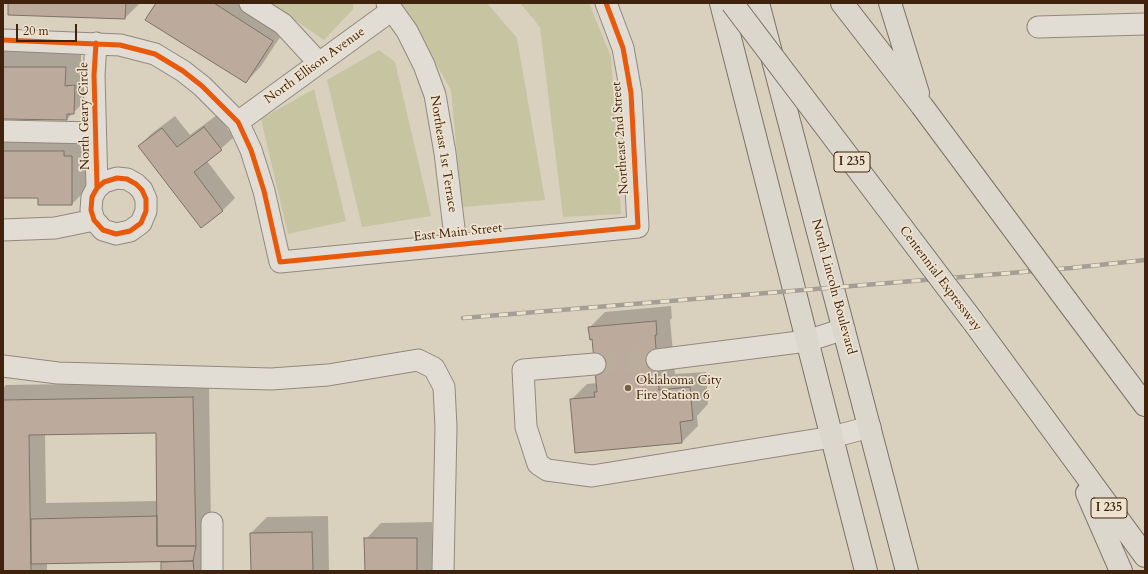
<!DOCTYPE html>
<html>
<head>
<meta charset="utf-8">
<style>
  body { margin:0 }
  #map { position:relative; width:1148px; height:574px; overflow:hidden; background:#d9d0be; font-family:Cardo,serif }
  canvas { display:block }
  .frame { position:absolute; inset:0; border:4px solid #40220d; pointer-events:none }
  .scale { position:absolute; left:16px; top:24px; width:61px; height:18px; box-sizing:border-box; border:2px solid #40220d; border-top:0; padding-left:5px; font-size:12px; line-height:14px; white-space:nowrap; color:#40220d; -webkit-text-stroke:3px #ede2ce; paint-order:stroke }
</style>
</head>
<body>
<div id="map">
<canvas width="1148" height="574"></canvas>
<div class="frame"></div>
<div class="scale">20 m</div>
</div>
<script>
const c = document.querySelector('canvas').getContext('2d');
c.lineJoin = 'round';
function fill(path, color) {
  c.fillStyle = color;
  c.fill(path, 'evenodd');
}
function toPath(rows) {
  const path = new Path2D();
  for (const r of rows) {
    path.moveTo(r[0], r[1]);
    for (let i = 2; i < r.length; i += 2) path.lineTo(r[i], r[i + 1]);
  }
  return path;
}
function strokePath(path, color, width, dash) {
  c.strokeStyle = color;
  c.lineWidth = width;
  c.lineCap = dash ? 'butt' : 'round';
  c.setLineDash(dash || []);
  c.stroke(path);
}
function write(font, color, halo, rows, align = 'center') {
  c.font = font + ' Cardo,serif';
  c.lineWidth = 3.5;
  c.setLineDash([]);
  c.textBaseline = 'middle';
  c.strokeStyle = halo;
  c.fillStyle = color;
  for (const [text, x, y, turn = 0] of rows) {
    c.save();
    c.translate(x, y);
    c.rotate((+turn || 0) * Math.PI / 180);
    c.textAlign = isNaN(turn) ? turn : align;
    if (halo) c.strokeText(text, 0, 0);
    c.fillText(text, 0, 0);
    c.restore();
  }
}
fill(toPath([
  [270,3,353,3,353,9,324,40],
  [399,3,487,3,517,38,545,200,462,207,451,90,409,16],
  [520,3,589,3,611,57,621,214,563,217,540,27],
  [379,50,395,62,431,216,362,227,327,80],
  [314,89,346,221,288,234,261,119]
]), '#c6c4a1');
fill(toPath([
  [9,3,140,3,125,18],
  [157,3,254,3,288,25,261,66,246,82],
  [3,51,81,52,81,70,90,70,89,97,67,119,3,118],
  [217,115,234,137,207,161,235,198,223,210,201,226,139,146,151,134,175,116,190,135],
  [3,135,88,141,88,188,72,204,39,197,3,197],
  [671,306,672,318,670,320,675,374,706,372,708,404,697,416,698,426,682,442,571,400,587,384,597,383,593,338,589,328,605,312],
  [209,382,211,530,209,571,162,571,162,561,47,563,47,571,3,571,3,388,6,385],
  [157,432,158,501,46,503,45,434],
  [328,516,329,571,252,571,251,533,267,517],
  [432,522,433,571,366,571,366,539,381,523]
]), '#0003');
const building = toPath([
  [8,3,126,3,125,19,8,15,8,3],
  [156,3,214,3,273,41,246,83,145,20,156,3],
  [3,67,66,67,65,86,75,85,74,114,67,114,67,120,3,119,3,67],
  [204,127,222,150,194,172,223,211,201,228,138,146,162,128,177,147,204,127],
  [3,151,64,151,64,156,72,156,72,205,38,205,38,198,3,198,3,151],
  [656,321,657,335,655,335,659,390,690,387,693,420,680,422,682,443,575,453,570,399,595,397,594,392,597,392,592,339,590,340,588,327,656,321],
  [193,397,196,546,157,546,156,433,29,435,31,571,3,571,3,400,193,397],
  [157,516,157,546,196,546,193,561,31,564,31,519,157,516],
  [312,532,313,571,251,571,250,533,312,532],
  [364,538,417,538,417,571,365,571,364,538],
  [193,561,194,571,161,571,161,562,193,561]
]);
fill(building, '#bcaa9d');
strokePath(building, '#7c7266', 1);
strokePath(toPath([
  [595,364,657,360]
]), '#baad9b', 21, [21, 10]);
const minor = toPath([
  [250,3,283,24,319,63],
  [387,3,407,31,424,65,435,95,445,153,456,245],
  [1038,27,1145,24],
  [3,40,120,45,155,54,183,71,202,86,238,122,251,150,264,191,280,262,638,227,631,93,623,48,606,3],
  [96,43,94,75,97,188,92,197,91,210,94,220,103,230,116,234,130,231,141,223,146,211,146,199,142,190,136,184,127,179,117,178,104,182,97,188],
  [238,122,392,10],
  [3,131,95,133],
  [3,230,55,228,94,220],
  [657,360,807,341,844,329],
  [595,364,523,370,526,427,538,464,547,470,592,476,832,437,870,427],
  [3,366,58,373,271,379,328,375,418,360,434,368,444,387,446,427,443,571],
  [212,523,212,571]
]);
const major = toPath([
  [721,3,866,571],
  [758,3,907,571]
]);
const highway = toPath([
  [842,3,922,106],
  [890,3,918,93],
  [1067,301,1145,405],
  [972,320,1145,556],
  [1087,493,1121,571]
]);
strokePath(minor, '#92897d', 23);
strokePath(major, '#7c7266', 24);
strokePath(highway, '#7c7266', 24);
strokePath(minor, '#e2ddd4', 21);
strokePath(major, '#dcd7cc', 22);
strokePath(highway, '#dcd7cc', 22);
const rail = toPath([
  [463,318,1071,268,1145,260]
]);
strokePath(rail, '#a49e95', 4.5);
strokePath(rail, '#ede2ce', 3, [9]);
const highwayBridge = toPath([
  [732,3,972,320],
  [922,106,1067,301]
]);
strokePath(highwayBridge, '#7c7266', 24, []);
strokePath(highwayBridge, '#dcd7cc', 22);
strokePath(toPath([
  [3,40,120,45,155,54,183,71,202,86,238,122,251,150,264,191,280,262,638,227,631,93,623,48,606,3],
  [96,43,94,75,97,188,92,197,91,210,94,220,103,230,116,234,130,231,141,223,146,211,146,199,142,190,136,184,127,179,117,178,104,182,97,188]
]), '#e8590c', 5);
for (const [x, y, r, color] of [
  [628,388,4,"#765f4b"]
]) {
  const dot = new Path2D();
  dot.arc(x, y, r, 0, 2 * Math.PI);
  c.fillStyle = color;
  c.fill(dot);
  strokePath(dot, '#ede2ce', 1.5);
}
for (const [x, y, w] of [
  [852,162,36],
  [1109,508,36]
]) {
  const box = new Path2D();
  box.roundRect(x - w / 2, y - 10, w, 20, 3);
  c.fillStyle = '#ede2ce';
  c.fill(box);
  strokePath(box, '#40220d', 1);
}
write('bold 12px', '#40220d', null, [
  ["I 235",852,162],
  ["I 235",1109,508]
]);
write('13px', '#40220d', '#ede2ce', [
  ["North Ellison Avenue",315,66,-36],
  ["North Geary Circle",85,116,-91],
  ["Northeast 2nd Street",621,138,-94],
  ["Northeast 1st Terrace",443,154,81],
  ["East Main Street",458,233,-6],
  ["Centennial Expressway",940,279,53],
  ["North Lincoln Boulevard",833,287,75]
]);
write('13px', '#40220d', '#ede2ce', [
  ["Oklahoma City",636,381],
  ["Fire Station 6",636,396]
], 'left');
</script>
</body>
</html>
